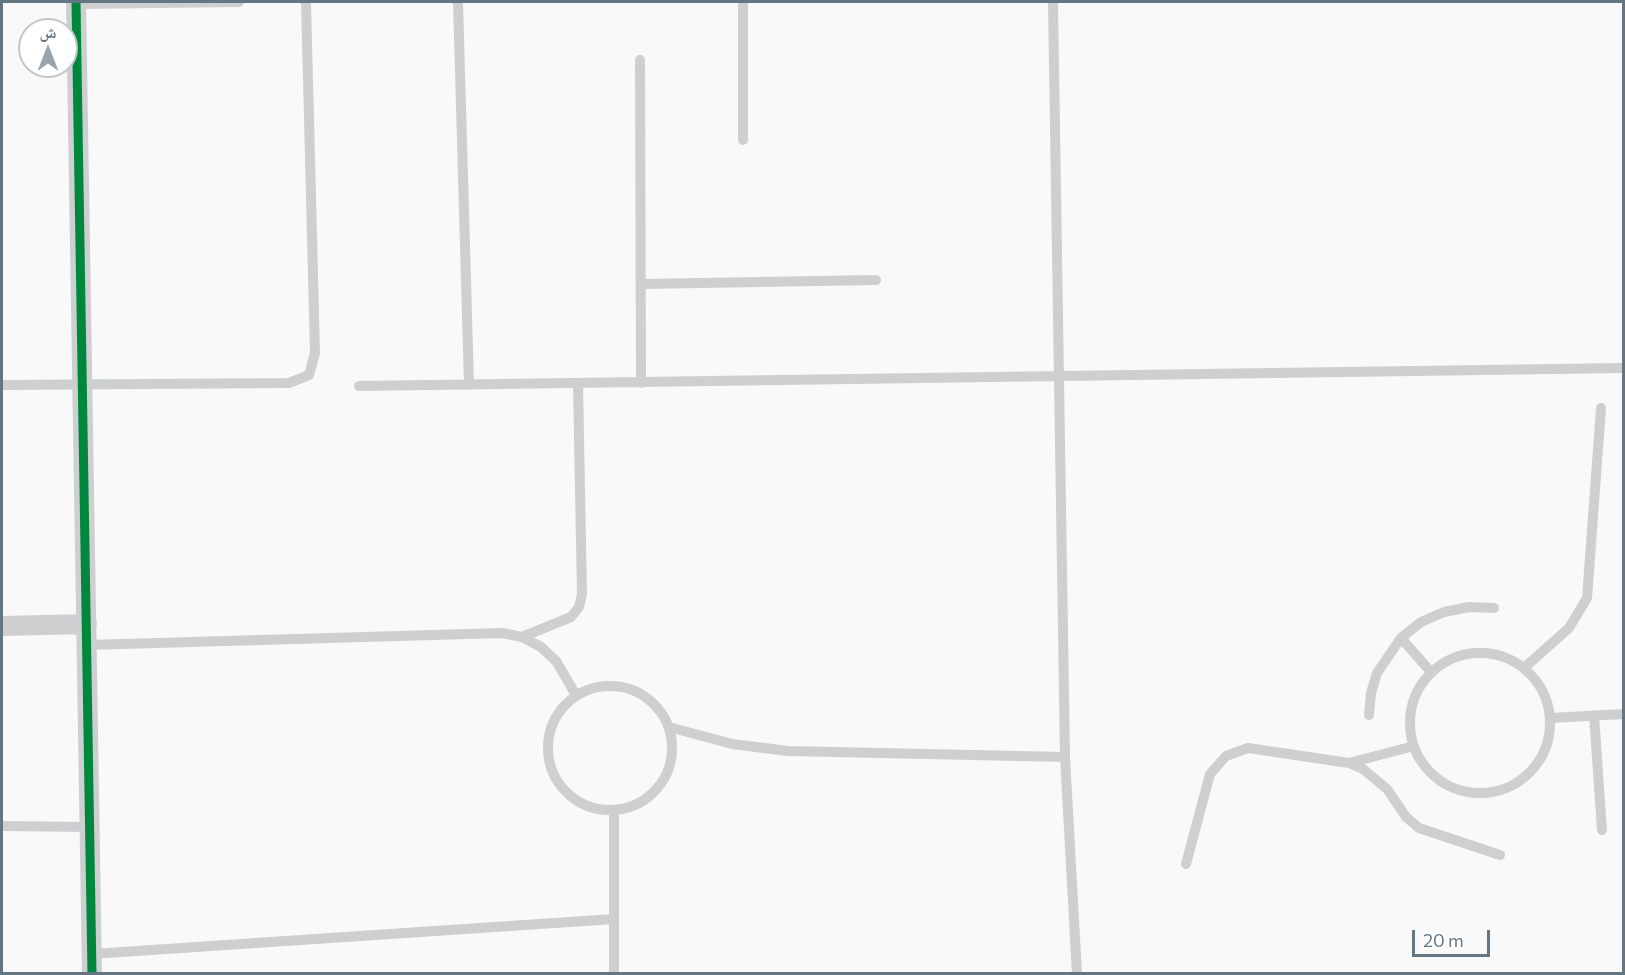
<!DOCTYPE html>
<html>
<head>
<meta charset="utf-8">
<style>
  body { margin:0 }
  #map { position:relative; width:1625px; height:975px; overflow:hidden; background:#f9f9f9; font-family:Commissioner,"Noto Naskh Arabic",sans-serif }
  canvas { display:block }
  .frame { position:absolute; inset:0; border:3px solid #657683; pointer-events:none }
  .north { position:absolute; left:18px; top:18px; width:60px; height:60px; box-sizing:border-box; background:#fff; border:2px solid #c1c8cd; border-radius:50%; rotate:0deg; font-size:16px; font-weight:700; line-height:24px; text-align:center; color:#657683 }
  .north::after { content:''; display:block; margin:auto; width:21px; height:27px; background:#99a4ac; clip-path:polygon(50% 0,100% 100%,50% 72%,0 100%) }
  .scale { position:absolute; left:1412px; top:930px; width:78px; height:27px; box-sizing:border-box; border:3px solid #657683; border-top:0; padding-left:8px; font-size:18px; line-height:21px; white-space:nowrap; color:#657683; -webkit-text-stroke:4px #fff; paint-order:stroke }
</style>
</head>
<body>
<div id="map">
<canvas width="1625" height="975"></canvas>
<div class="frame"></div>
<div class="north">ش</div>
<div class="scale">20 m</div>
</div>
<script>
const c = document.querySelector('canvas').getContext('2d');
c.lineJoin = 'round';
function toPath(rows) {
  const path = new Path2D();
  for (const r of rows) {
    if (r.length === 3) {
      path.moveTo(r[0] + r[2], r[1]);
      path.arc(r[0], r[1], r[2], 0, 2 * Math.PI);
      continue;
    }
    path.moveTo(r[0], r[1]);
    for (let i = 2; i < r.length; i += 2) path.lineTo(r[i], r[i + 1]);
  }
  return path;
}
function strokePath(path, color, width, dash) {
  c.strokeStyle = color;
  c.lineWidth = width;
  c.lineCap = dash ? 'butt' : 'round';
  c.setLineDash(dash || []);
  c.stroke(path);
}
strokePath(toPath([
  [458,2,469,385],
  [743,2,743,140],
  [1053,2,1065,757,1077,974],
  [76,4,239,2],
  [640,60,641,383],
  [641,284,876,280],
  [2,385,289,383,309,375,315,353,306,2],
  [359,386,1624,368],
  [522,637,571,617,579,607,582,594,578,384],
  [1401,638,1431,672],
  [88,645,502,633,522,637,541,647,556,661,576,695],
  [1480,723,70],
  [1524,668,1569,628,1587,598,1601,408],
  [610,748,62],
  [1369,715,1371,693,1377,673,1401,638,1421,622,1444,612,1469,607,1494,608],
  [1594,715,1602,830],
  [1550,718,1624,714],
  [669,727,732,744,788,751,1065,757],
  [1349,763,1414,746],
  [614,810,614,974],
  [2,826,90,827],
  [1186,864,1210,774,1226,756,1248,748,1349,763,1363,769,1387,789,1406,817,1419,828,1500,855],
  [92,954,614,919]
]), '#cecfd0', 10);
strokePath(toPath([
  [76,2,92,974],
  [2,626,87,624]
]), '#cecfd0', 20);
strokePath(toPath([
  [76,2,92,974]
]), '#00873e', 9);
</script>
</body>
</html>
